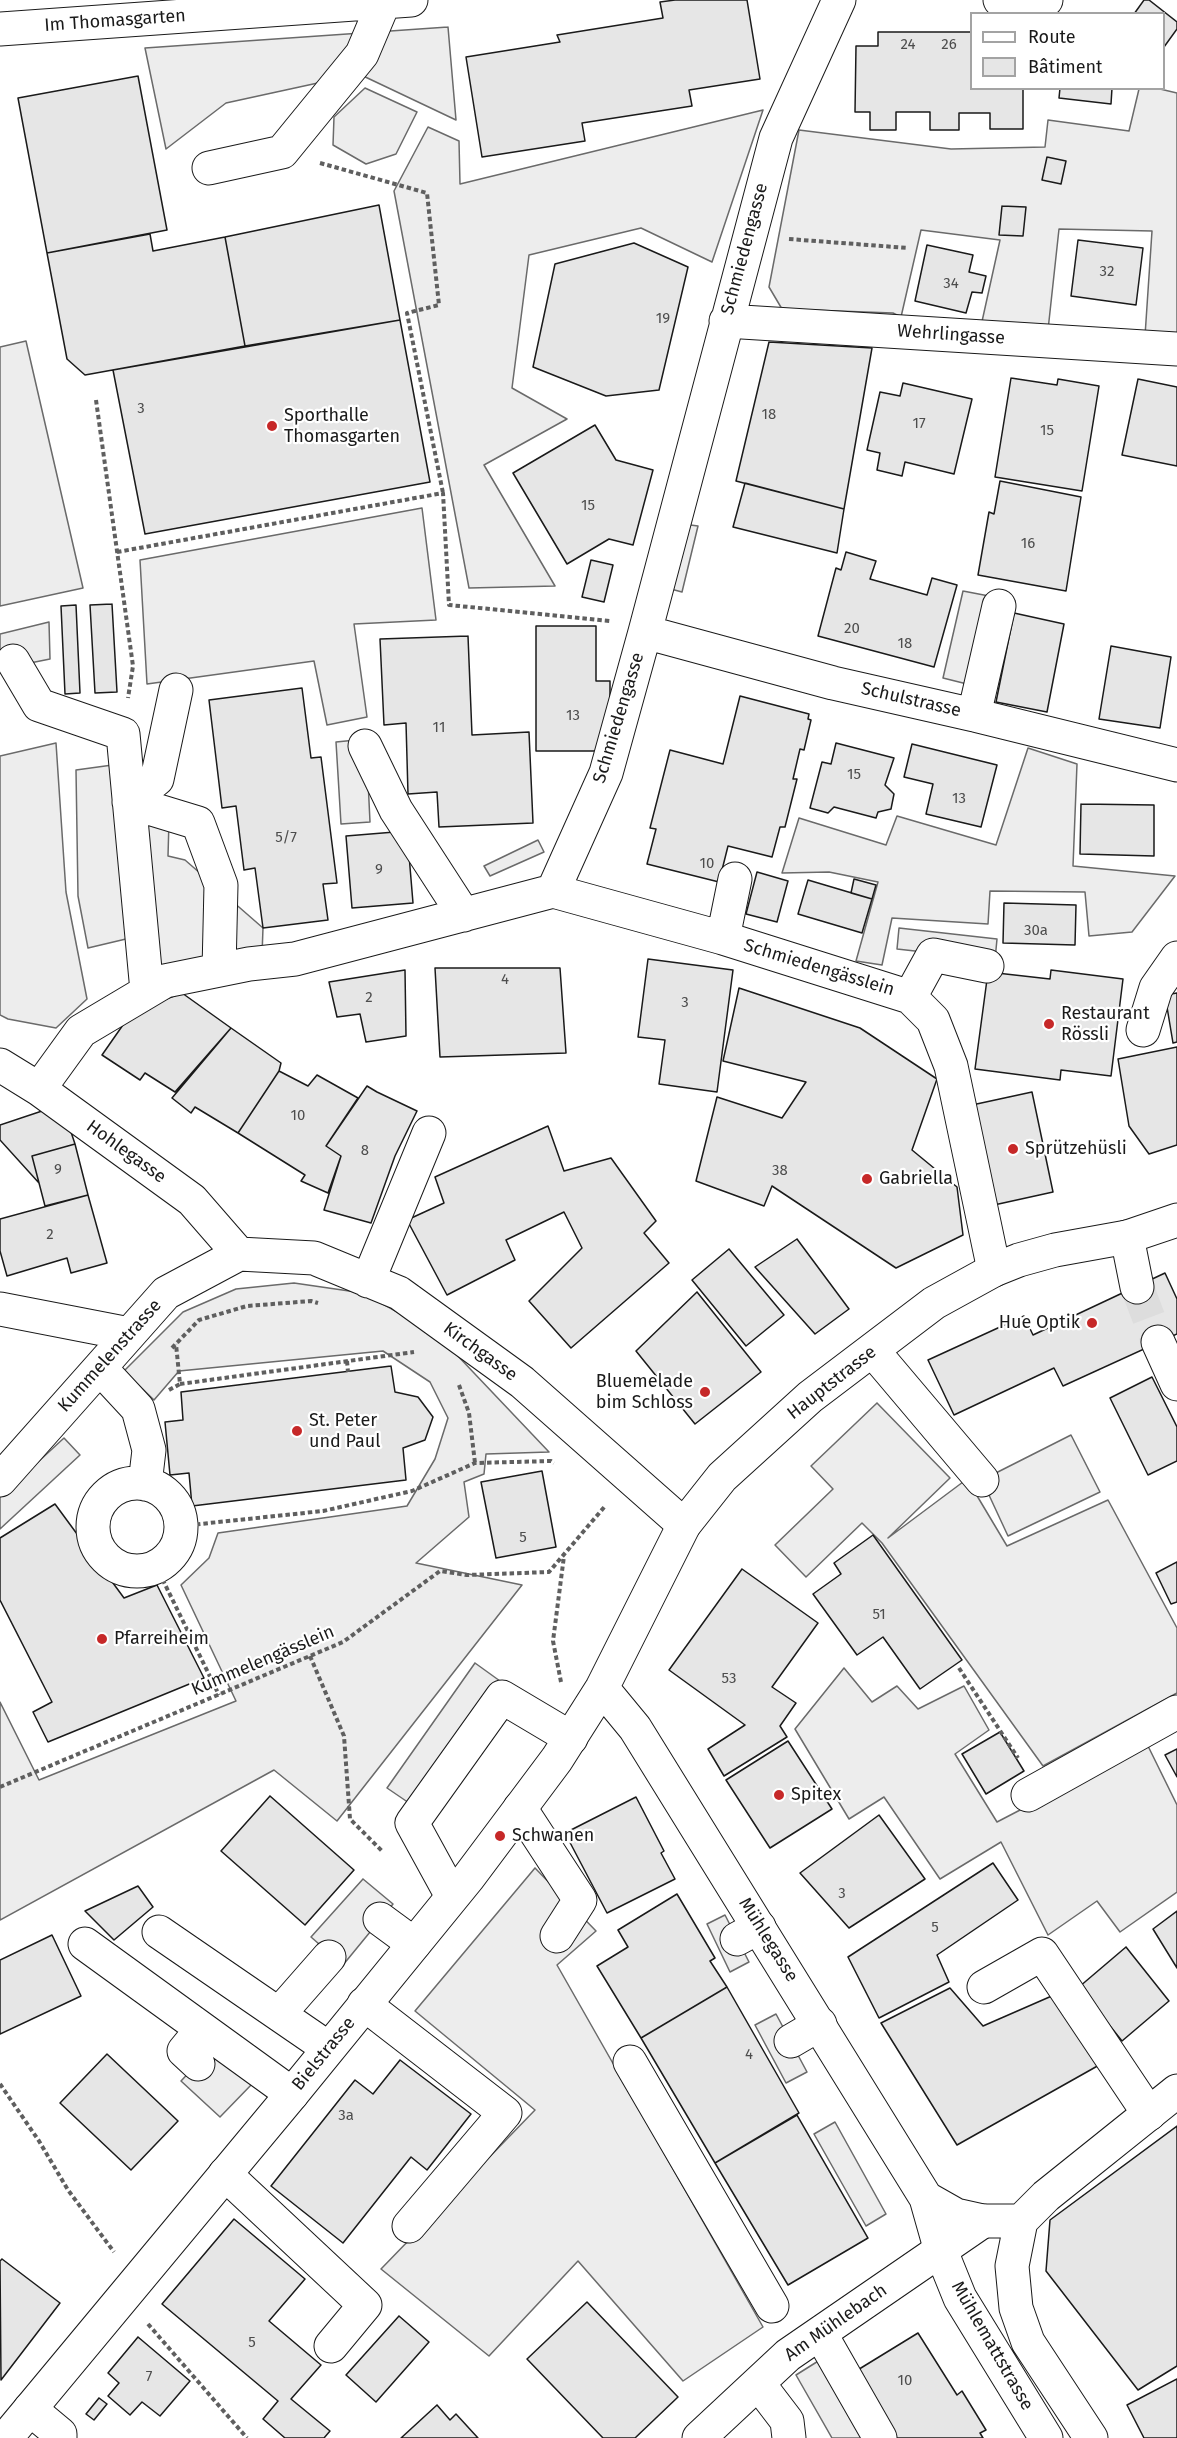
<!DOCTYPE html>
<html>
<head>
<meta charset="utf-8">
<style>
  body { margin:0 }
  #map { position:relative; width:1177px; height:2438px; overflow:hidden; background:#fff; font-family:"Fira Sans",sans-serif }
  canvas { display:block }
  .legend { position:absolute; left:970px; top:12px; width:195px; height:78px; box-sizing:border-box; background:#fff; border:2px solid #a3a3a3; margin:0; padding:8px 10px; list-style:none; font-size:18px; color:#1a1a1a }
  .legend li { display:flex; align-items:center; gap:12px; height:30px }
  .legend b { width:30px; border:2px solid #a3a3a3 }
</style>
</head>
<body>
<div id="map">
<canvas width="1177" height="2438"></canvas>
<ul class="legend">
<li><b style="height:8px;background:#fff"></b>Route</li>
<li><b style="height:16px;background:#e6e6e6"></b>Bâtiment</li>
</ul>
</div>
<script>
const c = document.querySelector('canvas').getContext('2d');
c.lineJoin = 'round';
function fill(path, color) {
  c.fillStyle = color;
  c.fill(path, 'evenodd');
}
function toPath(rows) {
  const path = new Path2D();
  for (const r of rows) {
    if (r.length === 3) {
      path.moveTo(r[0] + r[2], r[1]);
      path.arc(r[0], r[1], r[2], 0, 2 * Math.PI);
      continue;
    }
    path.moveTo(r[0], r[1]);
    for (let i = 2; i < r.length; i += 2) path.lineTo(r[i], r[i + 1]);
  }
  return path;
}
function strokePath(path, color, width, dash) {
  c.strokeStyle = color;
  c.lineWidth = width;
  c.lineCap = dash ? 'butt' : 'round';
  c.setLineDash(dash || []);
  c.stroke(path);
}
function write(font, color, halo, rows, align = 'center') {
  c.font = font + ' "Fira Sans",sans-serif';
  c.lineWidth = 4.5;
  c.setLineDash([]);
  c.textBaseline = 'middle';
  c.strokeStyle = halo;
  c.fillStyle = color;
  for (const [text, x, y, turn = 0] of rows) {
    c.save();
    c.translate(x, y);
    c.rotate((+turn || 0) * Math.PI / 180);
    c.textAlign = isNaN(turn) ? turn : align;
    if (halo) c.strokeText(text, 0, 0);
    c.fillText(text, 0, 0);
    c.restore();
  }
}
const built = toPath([
  [448,27,456,120,359,74,226,103,166,149,145,48,448,27],
  [365,88,417,112,396,154,366,164,333,145,334,117,365,88],
  [1139,89,1160,89,1177,93,1177,337,1145,336,1152,231,1059,229,1048,330,981,326,1000,240,921,230,901,317,893,313,782,309,769,287,799,130,951,149,1045,147,1048,120,1129,131,1139,89],
  [763,110,712,262,641,228,529,255,512,388,567,419,484,465,555,586,469,588,394,191,428,127,459,141,460,184,763,110],
  [26,341,83,588,0,606,0,347,26,341],
  [422,508,436,620,354,624,367,717,327,725,314,661,147,684,140,560,422,508],
  [683,524,698,526,682,592,667,588,683,524],
  [963,591,1015,601,995,691,943,678,963,591],
  [49,622,50,659,0,669,0,634,49,622],
  [366,739,370,822,341,824,336,742,366,739],
  [56,743,66,892,87,999,56,1028,8,1019,0,1015,0,756,56,743],
  [1028,748,1077,764,1073,866,1175,876,1132,932,1089,936,1085,892,990,891,988,924,892,918,882,965,856,961,878,882,829,872,782,873,799,818,886,845,897,816,996,845,1028,748],
  [127,763,147,934,88,948,78,896,76,770,127,763],
  [147,815,169,821,168,856,185,860,263,928,262,955,155,974,147,815],
  [538,840,544,852,490,876,484,866,538,840],
  [899,928,997,939,995,960,897,949,899,928],
  [294,1283,363,1293,437,1334,549,1452,486,1454,484,1474,464,1482,469,1517,416,1563,522,1585,337,1821,274,1770,0,1920,0,1702,39,1780,236,1701,181,1585,209,1558,218,1533,407,1506,435,1459,448,1418,430,1382,383,1351,179,1371,154,1400,124,1371,183,1312,236,1289,294,1283],
  [877,1403,950,1478,888,1538,967,1479,1007,1546,1108,1500,1177,1628,1177,1693,1043,1766,882,1543,862,1523,806,1577,775,1545,833,1489,811,1466,877,1403],
  [1071,1435,1100,1492,1008,1536,982,1480,1071,1435],
  [64,1438,80,1455,0,1529,0,1497,64,1438],
  [475,1663,500,1681,412,1805,387,1788,475,1663],
  [844,1668,872,1702,897,1686,918,1709,964,1686,989,1730,955,1754,997,1822,1147,1744,1177,1805,1177,1892,1120,1932,1097,1901,1048,1935,1001,1842,940,1879,884,1797,849,1819,795,1729,844,1668],
  [535,1868,596,1931,557,1965,763,2327,683,2381,578,2261,489,2356,381,2269,535,2110,415,2011,535,1868],
  [363,1879,393,1904,343,1965,311,1937,363,1879],
  [725,1915,749,1962,730,1972,707,1924,725,1915],
  [776,2014,807,2072,786,2083,755,2025,776,2014],
  [213,2047,252,2084,220,2117,181,2081,213,2047],
  [835,2122,886,2214,866,2226,814,2134,835,2122],
  [839,2348,889,2438,832,2438,796,2375,839,2348]
]);
fill(built, '#ededed');
strokePath(built, '#6a6a6a', 1.5);
const building = toPath([
  [675,0,747,0,760,79,689,90,692,106,582,123,585,141,482,157,466,57,560,42,557,35,663,18,660,2,675,0],
  [1144,0,1149,0,1177,22,1177,29,1164,47,1164,14,1134,14,1144,0],
  [878,32,972,32,972,88,1023,88,1023,129,990,129,990,113,959,113,959,130,930,130,930,112,896,112,896,130,870,130,870,112,855,112,856,46,878,46,878,32],
  [138,76,167,230,47,253,18,98,138,76],
  [1060,88,1112,88,1111,104,1059,98,1060,88],
  [1047,157,1066,161,1061,184,1042,180,1047,157],
  [379,205,400,320,245,346,225,237,379,205],
  [1002,206,1026,207,1023,236,999,235,1002,206],
  [150,234,153,251,225,237,245,346,85,375,67,359,47,253,150,234],
  [1078,240,1143,248,1136,305,1071,296,1078,240],
  [634,243,688,267,659,390,606,396,533,367,555,264,634,243],
  [927,245,973,255,969,272,986,276,982,293,972,292,966,313,915,301,927,245],
  [400,320,430,482,145,534,113,370,400,320],
  [769,342,872,348,844,509,736,481,769,342],
  [1011,378,1057,385,1058,379,1099,386,1082,491,995,477,1011,378],
  [1138,379,1177,387,1177,466,1122,455,1138,379],
  [903,383,972,399,954,474,905,462,902,476,877,470,880,453,867,450,880,392,900,396,903,383],
  [595,425,616,460,653,470,633,545,609,539,567,564,513,473,595,425],
  [1000,481,1081,497,1066,591,978,575,989,512,994,514,1000,481],
  [745,483,844,509,837,553,733,527,745,483],
  [846,552,876,561,870,579,927,595,932,578,957,585,934,667,818,636,836,568,841,570,846,552],
  [591,560,613,565,604,602,582,597,591,560],
  [112,604,117,692,95,693,90,605,112,604],
  [76,605,80,693,65,694,61,606,76,605],
  [1014,613,1064,624,1047,712,996,702,1014,613],
  [536,626,596,626,596,681,610,681,610,751,536,751,536,626],
  [468,636,472,735,529,732,533,823,439,827,437,792,408,794,406,723,384,725,380,639,468,636],
  [1111,646,1171,657,1160,728,1099,719,1111,646],
  [302,688,311,758,321,757,337,883,323,884,328,920,263,928,255,868,244,870,236,806,222,808,209,700,302,688],
  [740,696,809,714,808,719,811,720,804,750,800,749,793,779,797,779,785,827,780,827,772,857,728,846,719,882,647,864,656,829,650,828,670,750,723,764,740,696],
  [836,743,894,758,885,785,894,794,891,809,878,812,876,818,834,807,828,813,810,808,822,762,831,764,836,743],
  [912,744,997,765,981,827,926,814,933,784,904,777,912,744],
  [1081,804,1154,805,1154,856,1080,854,1081,804],
  [407,831,413,903,352,908,346,836,407,831],
  [757,872,788,881,777,922,746,914,757,872],
  [854,879,876,885,872,899,851,893,854,879],
  [808,880,872,899,862,933,798,914,808,880],
  [1004,903,1076,905,1075,945,1003,943,1004,903],
  [648,959,733,970,717,1092,659,1084,665,1040,638,1037,648,959],
  [435,968,560,968,566,1053,440,1057,435,968],
  [405,970,406,1036,366,1042,360,1014,337,1017,329,982,405,970],
  [1051,970,1123,979,1111,1076,1061,1070,1060,1080,975,1069,988,972,1050,979,1051,970],
  [739,988,860,1028,937,1079,912,1150,957,1187,963,1235,896,1268,772,1186,764,1206,696,1181,717,1097,782,1118,806,1082,723,1061,739,988],
  [182,993,231,1028,175,1092,145,1073,140,1080,102,1055,132,1012,182,993],
  [1177,993,1177,1042,1173,1043,1165,995,1177,993],
  [231,1028,281,1063,279,1071,238,1133,195,1107,191,1113,172,1098,231,1028],
  [1177,1047,1177,1145,1149,1154,1129,1126,1118,1059,1177,1047],
  [279,1071,308,1086,317,1075,358,1098,326,1146,341,1156,328,1193,301,1181,305,1175,238,1133,279,1071],
  [367,1086,377,1092,417,1111,395,1156,371,1223,324,1210,341,1156,326,1146,367,1086],
  [1032,1092,1053,1192,994,1205,972,1105,1032,1092],
  [42,1111,68,1123,75,1144,32,1156,39,1183,0,1140,0,1125,42,1111],
  [548,1126,564,1171,611,1158,656,1221,644,1233,669,1263,571,1348,529,1301,582,1248,564,1212,506,1240,515,1260,447,1295,407,1220,444,1203,435,1177,548,1126],
  [75,1144,88,1195,45,1206,32,1156,75,1144],
  [88,1195,107,1263,71,1273,67,1258,7,1276,0,1251,0,1219,88,1195],
  [797,1239,849,1309,815,1334,755,1267,797,1239],
  [729,1249,784,1315,746,1346,692,1280,729,1249],
  [1165,1273,1177,1299,1177,1334,1063,1386,1054,1368,954,1415,928,1360,1024,1316,1033,1335,1165,1273],
  [697,1292,761,1372,695,1424,636,1351,697,1292],
  [391,1366,395,1392,418,1397,433,1417,425,1440,403,1448,406,1480,192,1506,189,1473,170,1475,165,1422,183,1420,181,1392,391,1366],
  [1152,1377,1177,1427,1177,1461,1148,1475,1110,1398,1152,1377],
  [542,1471,556,1547,496,1558,481,1482,542,1471],
  [55,1504,124,1598,157,1585,204,1678,48,1742,33,1712,52,1702,0,1600,0,1538,55,1504],
  [873,1535,962,1660,920,1689,883,1637,857,1655,813,1594,841,1574,834,1563,873,1535],
  [1177,1562,1177,1602,1171,1604,1156,1573,1177,1562],
  [742,1569,818,1623,772,1687,796,1703,780,1726,787,1737,724,1776,708,1749,745,1725,669,1670,742,1569],
  [1000,1732,1024,1771,986,1794,962,1754,1000,1732],
  [788,1741,832,1809,770,1848,726,1780,788,1741],
  [1177,1749,1177,1777,1165,1755,1177,1749],
  [270,1796,354,1870,305,1925,221,1851,270,1796],
  [636,1797,664,1851,661,1853,675,1879,607,1913,565,1833,636,1797],
  [879,1815,925,1879,849,1928,800,1873,879,1815],
  [993,1863,1018,1900,937,1955,949,1982,879,2018,848,1957,993,1863],
  [138,1886,153,1907,114,1940,85,1911,138,1886],
  [677,1894,715,1958,710,1961,727,1987,641,2038,597,1966,628,1947,618,1930,677,1894],
  [1177,1911,1177,1968,1153,1929,1177,1911],
  [52,1935,81,1996,0,2034,0,1960,52,1935],
  [1126,1947,1169,2001,1122,2041,1079,1987,1126,1947],
  [727,1987,799,2113,715,2163,641,2038,727,1987],
  [950,1988,983,2026,1054,1995,1101,2064,957,2145,881,2023,950,1988],
  [107,2054,178,2121,131,2170,60,2103,107,2054],
  [400,2060,471,2114,427,2170,411,2157,343,2243,271,2186,355,2080,373,2094,400,2060],
  [797,2115,868,2238,788,2285,715,2163,797,2115],
  [1177,2126,1177,2366,1138,2390,1046,2271,1050,2220,1177,2126],
  [234,2219,305,2279,269,2321,321,2365,291,2399,330,2431,324,2438,285,2438,263,2419,278,2401,162,2304,234,2219],
  [2,2259,60,2303,1,2380,0,2261,2,2259],
  [587,2302,678,2397,635,2438,603,2438,527,2359,587,2302],
  [399,2316,429,2342,376,2402,346,2375,399,2316],
  [918,2333,957,2395,962,2391,986,2430,980,2433,983,2438,893,2438,856,2371,918,2333],
  [138,2337,190,2381,160,2416,142,2402,130,2415,108,2396,119,2383,108,2373,138,2337],
  [1177,2379,1177,2438,1144,2438,1127,2405,1177,2379],
  [99,2398,107,2404,94,2420,86,2414,99,2398],
  [437,2405,450,2420,456,2414,478,2438,401,2438,437,2405]
]);
fill(building, '#e6e6e6');
strokePath(building, '#1a1a1a', 1.5);
strokePath(toPath([
  [1137,1287,1158,1342]
]), '#ddd', 33, [33, 16]);
const minor = toPath([
  [1000,0,1031,5,1046,0],
  [0,29,411,0],
  [209,168,282,152,362,54,384,2],
  [726,321,1177,349],
  [645,632,833,683,974,715,1177,765],
  [13,661,39,705,123,734,147,991],
  [974,715,999,606],
  [365,746,396,810,464,915],
  [129,802,198,823,221,885,219,970],
  [129,802,157,779,176,690],
  [553,891,723,938,910,997,933,1020,951,1066,994,1270],
  [723,938,735,879],
  [910,997,933,955,987,966],
  [1143,1030,1156,988,1177,958],
  [0,1065,39,1089,192,1200,239,1254],
  [39,1089,81,1031,165,981,249,964,295,959,553,891,606,773,645,632,776,138,839,0],
  [1127,1237,1137,1287],
  [239,1254,314,1258,399,1293,522,1382,684,1525],
  [368,1281,429,1133],
  [0,1309,129,1334],
  [1158,1342,1177,1384],
  [873,1351,982,1480],
  [100,1368,138,1409,149,1450,145,1484],
  [0,1480,166,1293,239,1254],
  [137,1527,44],
  [1028,1795,1177,1712],
  [520,1808,580,1900,557,1936],
  [452,1896,412,1823,502,1697,571,1738],
  [380,1919,414,1944],
  [159,1932,328,2048],
  [737,1939,759,1927],
  [85,1944,292,2094],
  [984,1987,1042,1954,1149,2114],
  [364,2004,505,2113,409,2226],
  [279,2014,329,1957],
  [791,2041,820,2024],
  [630,2062,772,2306],
  [198,2064,184,2051,202,2029],
  [225,2174,365,2305,331,2346],
  [820,2333,880,2438],
  [758,2383,787,2421,789,2438],
  [30,2409,60,2434,60,2438],
  [699,2438,788,2355,983,2221]
]);
const major = toPath([
  [602,1688,635,1728,926,2198,941,2251,960,2298,1046,2438],
  [926,2198,956,2215,983,2221,1021,2221],
  [6,2438,292,2094,468,1878,557,1759,602,1688,684,1525,722,1477,810,1397,934,1303,994,1270,1019,1260,1055,1250,1127,1237,1177,1220],
  [1091,2438,1028,2342,1016,2308,1012,2266,1021,2221,1046,2196,1177,2091]
]);
strokePath(minor, '#1a1a1a', 35);
strokePath(major, '#1a1a1a', 35);
strokePath(toPath([
  [320,163,427,193,439,305,407,313,443,493],
  [789,239,908,248],
  [96,400,133,666,128,698],
  [117,552,443,493,449,605,610,621],
  [172,1348,199,1320,247,1306,311,1301,318,1303],
  [347,1361,348,1372],
  [180,1384,414,1352],
  [459,1385,469,1413,475,1463],
  [169,1390,180,1384,176,1344],
  [181,1526,323,1511,412,1491,475,1463,551,1461,554,1463],
  [156,1566,219,1695],
  [310,1656,344,1736,350,1819,382,1851],
  [959,1668,1018,1758],
  [561,1682,553,1641,564,1556],
  [0,1787,343,1642,440,1571,467,1575,549,1572,606,1505],
  [0,2084,39,2141,68,2190,114,2252],
  [148,2324,247,2438]
]), '#5f5f5f', 4, [4.5, 3]);
strokePath(minor, '#fff', 33);
strokePath(major, '#fff', 33);
for (const [x, y, r, color] of [
  [272,426,6,"#c62828"],
  [1049,1024,6,"#c62828"],
  [1013,1149,6,"#c62828"],
  [867,1179,6,"#c62828"],
  [1092,1323,6,"#c62828"],
  [705,1392,6,"#c62828"],
  [297,1431,6,"#c62828"],
  [102,1639,6,"#c62828"],
  [779,1795,6,"#c62828"],
  [500,1836,6,"#c62828"]
]) {
  const dot = new Path2D();
  dot.arc(x, y, r, 0, 2 * Math.PI);
  c.fillStyle = color;
  c.fill(dot);
  strokePath(dot, '#fff', 2);
}
write('15px', '#4d4d4d', null, [
  ["24",908,45],
  ["26",949,45],
  ["32",1107,272],
  ["34",951,284],
  ["19",663,319],
  ["3",141,409],
  ["18",769,415],
  ["17",919,424],
  ["15",1047,431],
  ["15",588,506],
  ["16",1028,544],
  ["20",852,629],
  ["18",905,644],
  ["13",573,716],
  ["11",439,728],
  ["15",854,775],
  ["13",959,799],
  ["5/7",286,838],
  ["10",707,864],
  ["9",379,870],
  ["30a",1036,931],
  ["4",505,980],
  ["2",369,998],
  ["3",685,1003],
  ["10",298,1116],
  ["8",365,1151],
  ["9",58,1170],
  ["38",780,1171],
  ["2",50,1235],
  ["5",523,1538],
  ["51",879,1615],
  ["53",729,1679],
  ["3",842,1894],
  ["5",935,1928],
  ["4",749,2055],
  ["3a",346,2116],
  ["5",252,2343],
  ["7",149,2377],
  ["10",905,2381]
]);
write('18px', '#1a1a1a', '#fff', [
  ["Im Thomasgarten",115,21,-4],
  ["Schmiedengasse",745,249,-75],
  ["Wehrlingasse",951,335,4],
  ["Schulstrasse",911,700,13],
  ["Schmiedengasse",619,718,-73],
  ["Schmiedengässlein",819,968,17],
  ["Hohlegasse",126,1152,36],
  ["Kirchgasse",480,1352,36],
  ["Kummelenstrasse",110,1356,-48],
  ["Hauptstrasse",832,1383,-38],
  ["Kummelengässlein",263,1661,-23],
  ["Mühlegasse",768,1940,58],
  ["Bielstrasse",324,2054,-51],
  ["Am Mühlebach",836,2323,-35],
  ["Mühlemattstrasse",992,2346,60]
]);
write('18px', '#1a1a1a', '#fff', [
  ["Sporthalle",284,416],
  ["Thomasgarten",284,437],
  ["Restaurant",1061,1014],
  ["Rössli",1061,1035],
  ["Sprützehüsli",1025,1149],
  ["Gabriella",879,1179],
  ["Hue Optik",1080,1323,"right"],
  ["Bluemelade",693,1382,"right"],
  ["bim Schloss",693,1403,"right"],
  ["St. Peter",309,1421],
  ["und Paul",309,1442],
  ["Pfarreiheim",114,1639],
  ["Spitex",791,1795],
  ["Schwanen",512,1836]
], 'left');
</script>
</body>
</html>
